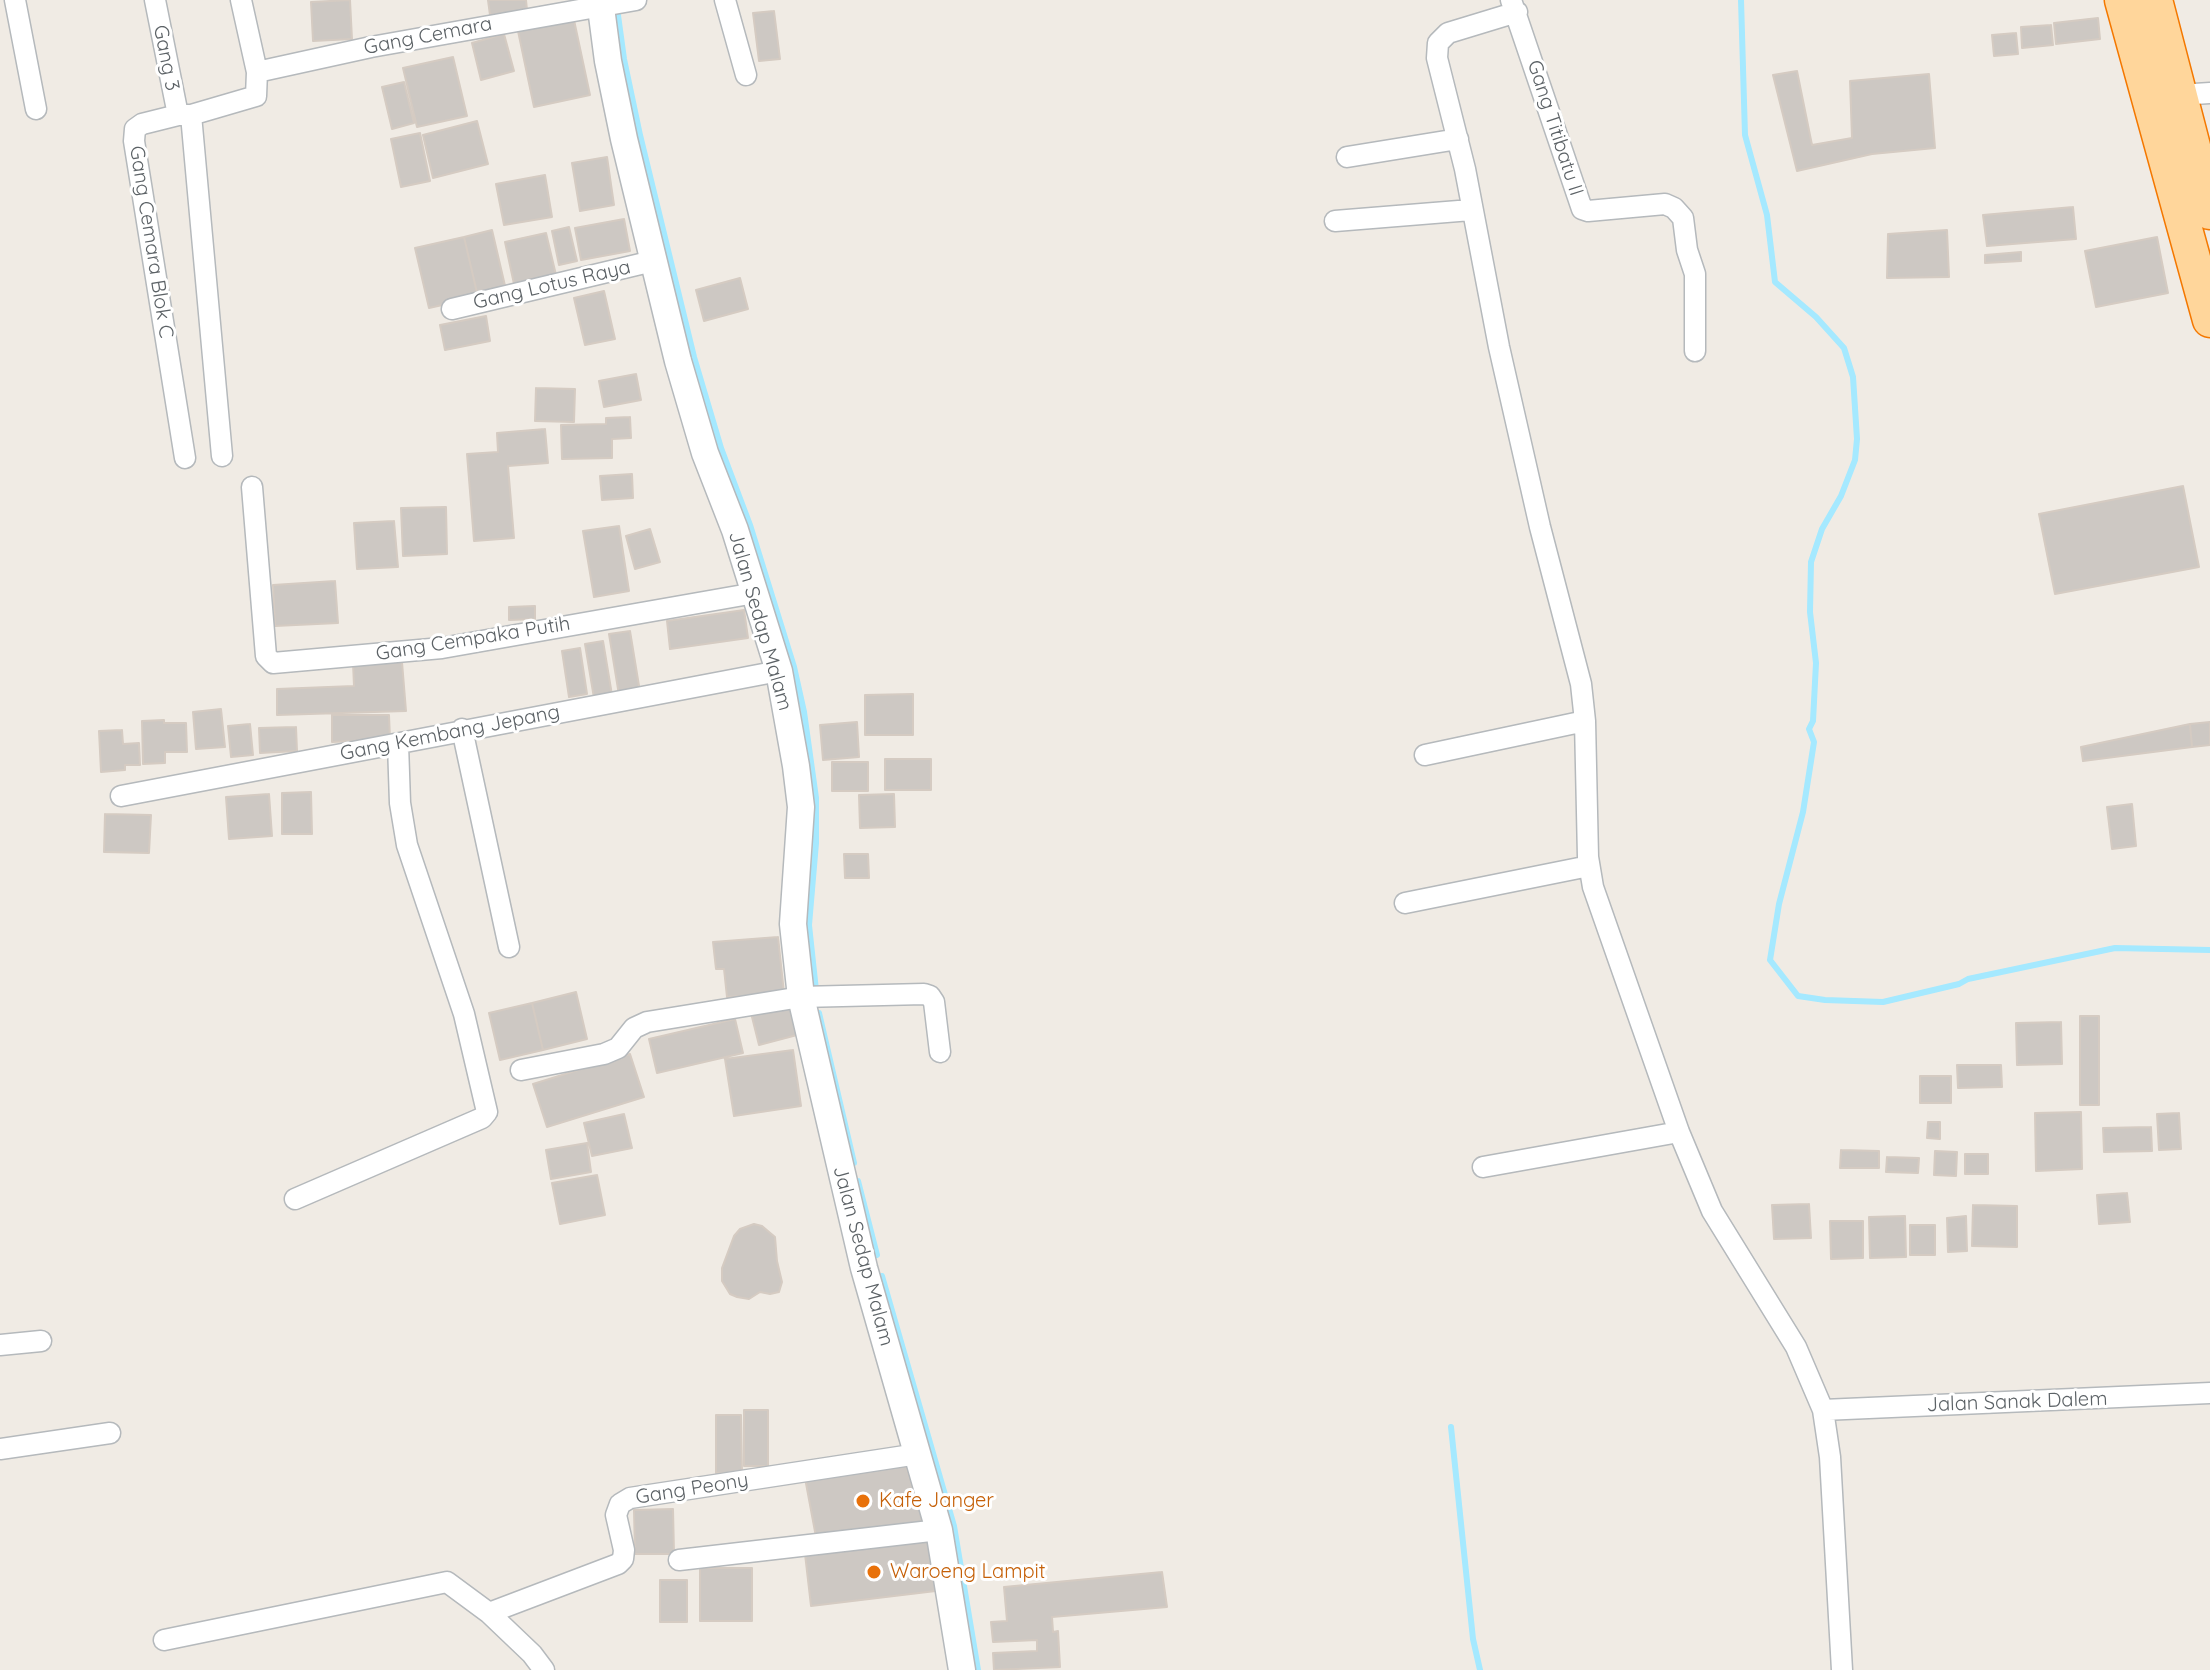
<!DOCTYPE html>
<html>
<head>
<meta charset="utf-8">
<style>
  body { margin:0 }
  canvas { display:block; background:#f0ebe4 }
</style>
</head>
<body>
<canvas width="2210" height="1670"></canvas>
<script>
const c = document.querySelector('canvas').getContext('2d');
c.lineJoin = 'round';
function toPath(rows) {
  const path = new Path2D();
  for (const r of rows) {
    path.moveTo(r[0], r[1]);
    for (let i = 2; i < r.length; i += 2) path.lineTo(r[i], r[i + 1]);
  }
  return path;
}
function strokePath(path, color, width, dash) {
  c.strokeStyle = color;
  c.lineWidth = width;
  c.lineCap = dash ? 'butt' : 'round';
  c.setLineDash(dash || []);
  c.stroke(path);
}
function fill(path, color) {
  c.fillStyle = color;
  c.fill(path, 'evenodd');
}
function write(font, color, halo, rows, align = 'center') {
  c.font = font + ' Quicksand,sans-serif';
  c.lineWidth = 6;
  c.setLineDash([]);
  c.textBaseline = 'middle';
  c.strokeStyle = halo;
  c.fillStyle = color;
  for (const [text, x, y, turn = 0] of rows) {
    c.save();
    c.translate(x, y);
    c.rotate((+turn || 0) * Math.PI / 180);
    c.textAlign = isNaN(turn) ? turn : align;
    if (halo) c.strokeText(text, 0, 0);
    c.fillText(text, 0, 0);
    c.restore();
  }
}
strokePath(toPath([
  [1741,0,1745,135,1767,215,1775,282,1816,317,1844,348,1853,377,1857,439,1855,460,1841,496,1822,529,1811,562,1810,612,1816,663,1813,721,1809,729,1814,742,1803,812,1779,904,1770,960,1798,996,1825,1000,1883,1002,1959,984,1968,979,2115,948,2210,950],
  [617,8,624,59,640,135,694,357,721,448,750,525,794,667,804,712,816,798,816,843,809,925,816,990],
  [819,1013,854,1163],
  [858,1181,877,1255],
  [882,1276,954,1526,978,1670],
  [1451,1427,1473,1639,1480,1670]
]), '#a5e9ff', 6);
const building = toPath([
  [350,0,352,39,313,41,311,2,350,0],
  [488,0,526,0,527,10,490,15,488,0],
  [774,11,780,59,759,61,753,13,774,11],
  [2098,18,2100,39,2056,44,2054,23,2098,18],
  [574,20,590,95,534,107,518,31,574,20],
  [2051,25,2053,45,2022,48,2021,27,2051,25],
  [2016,33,2018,54,1994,56,1992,35,2016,33],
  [504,34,514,71,481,80,472,43,504,34],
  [453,57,467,116,417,127,403,68,453,57],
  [1797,71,1812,145,1852,138,1850,81,1929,74,1935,148,1872,154,1797,171,1773,75,1797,71],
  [404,82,414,123,392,129,382,87,404,82],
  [477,121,488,164,433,178,423,135,477,121],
  [420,133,430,181,401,187,391,139,420,133],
  [607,157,614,205,580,211,572,163,607,157],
  [545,175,552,217,504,225,496,184,545,175],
  [2073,207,2076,239,1987,246,1983,215,2073,207],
  [624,219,630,251,581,260,575,228,624,219],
  [569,227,577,261,559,265,552,231,569,227],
  [492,230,506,290,478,297,464,237,492,230],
  [1947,230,1949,277,1887,278,1888,234,1947,230],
  [546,233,556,275,514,284,505,242,546,233],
  [464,237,478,297,429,308,415,248,464,237],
  [2157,237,2168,293,2096,307,2085,251,2157,237],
  [2021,252,2021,261,1985,263,1985,255,2021,252],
  [740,278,748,309,704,321,696,290,740,278],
  [604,291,615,339,585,345,574,298,604,291],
  [486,316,490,341,445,350,440,325,486,316],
  [636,374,641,400,604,407,599,381,636,374],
  [536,388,575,389,574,422,535,421,536,388],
  [630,417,631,438,612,439,612,458,562,459,561,425,606,424,606,418,630,417],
  [545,429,548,463,508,466,514,538,474,541,467,454,498,452,497,433,545,429],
  [632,474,633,498,602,500,600,476,632,474],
  [2183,486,2199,567,2055,594,2039,514,2183,486],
  [446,507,447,554,403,556,401,508,446,507],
  [394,521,398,567,357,569,354,523,394,521],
  [619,526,629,591,594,597,583,531,619,526],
  [650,529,660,562,635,569,626,536,650,529],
  [335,581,338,623,275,626,273,585,335,581],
  [535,606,535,619,509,620,509,607,535,606],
  [744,610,748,638,670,649,667,621,744,610],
  [630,631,640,692,619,695,609,634,630,631],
  [603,641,612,695,594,698,585,644,603,641],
  [580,648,587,694,569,697,562,651,580,648],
  [402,662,406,711,277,715,277,689,354,686,353,663,402,662],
  [913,694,913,735,865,735,865,695,913,694],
  [221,709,225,747,196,749,193,712,221,709],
  [332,715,389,715,390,739,332,742,332,715],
  [164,720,164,723,186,723,187,752,165,752,165,763,143,764,142,721,164,720],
  [857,722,859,757,823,760,820,725,857,722],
  [2210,722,2210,745,2192,747,2190,724,2210,722],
  [250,724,253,755,231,757,228,726,250,724],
  [2190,724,2192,747,2083,761,2081,747,2190,724],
  [296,727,297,751,260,753,259,728,296,727],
  [122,730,123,744,139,743,140,765,125,765,125,770,101,772,99,731,122,730],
  [885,759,931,759,931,790,885,790,885,759],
  [832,762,868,762,868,791,832,791,832,762],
  [311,792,312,834,282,834,282,793,311,792],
  [269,794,272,836,229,839,226,797,269,794],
  [894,794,895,827,860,828,859,795,894,794],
  [2132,804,2136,846,2112,849,2107,807,2132,804],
  [105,814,151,815,149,853,104,852,105,814],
  [844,854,868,854,869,878,845,878,844,854],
  [778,937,784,993,727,997,724,969,716,969,713,942,778,937],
  [576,992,587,1039,543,1050,532,1003,576,992],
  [532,1003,543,1050,500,1060,489,1013,532,1003],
  [789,1003,797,1035,759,1045,751,1013,789,1003],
  [2080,1016,2099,1016,2099,1105,2080,1105,2080,1016],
  [735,1019,743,1053,657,1073,649,1039,735,1019],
  [2061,1022,2062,1064,2017,1065,2016,1023,2061,1022],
  [793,1050,801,1106,734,1116,725,1059,793,1050],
  [630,1054,644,1097,547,1127,533,1084,630,1054],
  [1957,1065,2001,1065,2002,1087,1958,1088,1957,1065],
  [1920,1076,1951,1076,1951,1103,1920,1103,1920,1076],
  [2081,1112,2082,1169,2036,1171,2035,1113,2081,1112],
  [2179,1113,2181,1149,2159,1150,2157,1114,2179,1113],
  [624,1114,632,1148,592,1156,584,1123,624,1114],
  [1928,1122,1940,1122,1940,1139,1927,1138,1928,1122],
  [2151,1127,2152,1151,2104,1152,2103,1128,2151,1127],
  [587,1143,591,1172,551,1179,546,1150,587,1143],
  [1841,1150,1879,1151,1879,1168,1840,1168,1841,1150],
  [1935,1151,1957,1152,1956,1176,1934,1175,1935,1151],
  [1965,1154,1988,1154,1988,1174,1965,1174,1965,1154],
  [1887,1157,1919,1158,1918,1173,1886,1172,1887,1157],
  [597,1175,605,1215,560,1224,552,1183,597,1175],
  [2127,1193,2130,1222,2099,1224,2097,1195,2127,1193],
  [1809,1204,1811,1238,1774,1239,1772,1205,1809,1204],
  [1973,1205,2017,1206,2017,1247,1972,1246,1973,1205],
  [1905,1216,1906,1257,1870,1258,1869,1217,1905,1216],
  [1966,1216,1967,1251,1948,1252,1947,1218,1966,1216],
  [1830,1221,1863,1221,1863,1258,1831,1259,1830,1221],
  [754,1224,762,1226,775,1237,777,1261,782,1282,779,1292,770,1294,760,1292,749,1299,737,1297,730,1294,722,1281,722,1268,734,1236,740,1229,754,1224],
  [1910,1225,1935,1225,1935,1255,1910,1255,1910,1225],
  [744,1410,768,1410,768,1466,744,1466,744,1410],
  [716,1415,741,1415,742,1473,716,1473,716,1415],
  [905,1463,924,1524,816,1537,805,1478,905,1463],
  [673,1509,674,1554,635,1554,634,1510,673,1509],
  [936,1538,944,1590,811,1606,805,1554,936,1538],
  [700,1568,752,1568,752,1621,700,1621,700,1568],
  [1162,1572,1167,1607,1052,1617,1053,1632,1058,1631,1060,1667,994,1670,993,1653,1037,1651,1037,1640,993,1642,991,1622,1007,1621,1004,1587,1162,1572],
  [660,1580,687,1580,687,1622,660,1622,660,1580]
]);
fill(building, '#cdc8c3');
strokePath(building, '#d5cbc2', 2);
const minor = toPath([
  [15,0,36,109],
  [155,0,178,115],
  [725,0,746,75],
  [1511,0,1582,209,1588,211,1665,204,1674,208,1683,218,1687,250,1695,274,1695,351],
  [1517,12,1448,33,1438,43,1437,58,1465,169,1499,347,1540,527,1581,684,1585,721,1588,857,1593,887,1679,1132,1712,1211,1796,1347,1823,1410,1830,1457,1842,1670],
  [257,72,371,47,636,0],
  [2179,95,2210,93],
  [191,115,222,456],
  [1347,157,1458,139],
  [1335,221,1471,210],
  [452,309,653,261],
  [185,458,134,141,135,129,142,124,178,115,191,115,256,96,257,72,241,0],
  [252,487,266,656,273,663,442,648,755,593],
  [462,729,509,947],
  [1425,755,1585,721],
  [121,796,779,671],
  [1405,903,1589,866],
  [521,1070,604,1054,618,1048,634,1028,647,1022,801,997,924,994,930,996,934,1002,940,1052],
  [1483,1167,1679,1132],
  [295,1199,482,1118,487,1112,464,1014,407,845,400,803,398,744],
  [0,1345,41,1341],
  [1823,1410,2210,1393],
  [0,1449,110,1433],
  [679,1560,939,1530],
  [489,1613,618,1564,623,1559,624,1550,616,1515,620,1504,630,1498,918,1454],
  [164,1640,447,1582,489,1613,532,1654,544,1670]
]);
const tertiary = toPath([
  [600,0,608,61,624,139,678,361,705,453,735,530,779,671,796,766,801,807,793,924,801,997,864,1268,939,1530,962,1670]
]);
const trunk = toPath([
  [2122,0,2210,320],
  [2155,0,2210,212]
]);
strokePath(minor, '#b5b9bc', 23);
strokePath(tertiary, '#b5b9bc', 29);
strokePath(trunk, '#f47800', 37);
strokePath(minor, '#fff', 20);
strokePath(tertiary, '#fff', 26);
strokePath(trunk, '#ffd69b', 34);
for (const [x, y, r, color] of [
  [863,1501,8,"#e8710a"],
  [874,1572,8,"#e8710a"]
]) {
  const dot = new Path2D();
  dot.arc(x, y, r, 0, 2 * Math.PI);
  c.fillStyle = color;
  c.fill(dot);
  strokePath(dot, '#fff', 3);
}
write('20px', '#5c6266', '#fff', [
  ["Gang Cemara",428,36,-11],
  ["Gang 3",166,58,79],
  ["Gang Titibatu II",1555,128,72],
  ["Gang Cemara Blok C",151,242,81],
  ["Gang Lotus Raya",552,285,-13],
  ["Jalan Sedap Malam",760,621,74],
  ["Gang Cempaka Putih",473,639,-9],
  ["Gang Kembang Jepang",450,733,-11],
  ["Jalan Sedap Malam",863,1256,75],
  ["Jalan Sanak Dalem",2017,1402,-2],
  ["Gang Peony",692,1489,-9]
]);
write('20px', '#c56008', '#fff', [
  ["Kafe Janger",879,1501],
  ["Waroeng Lampit",890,1572]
], 'left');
</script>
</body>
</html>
